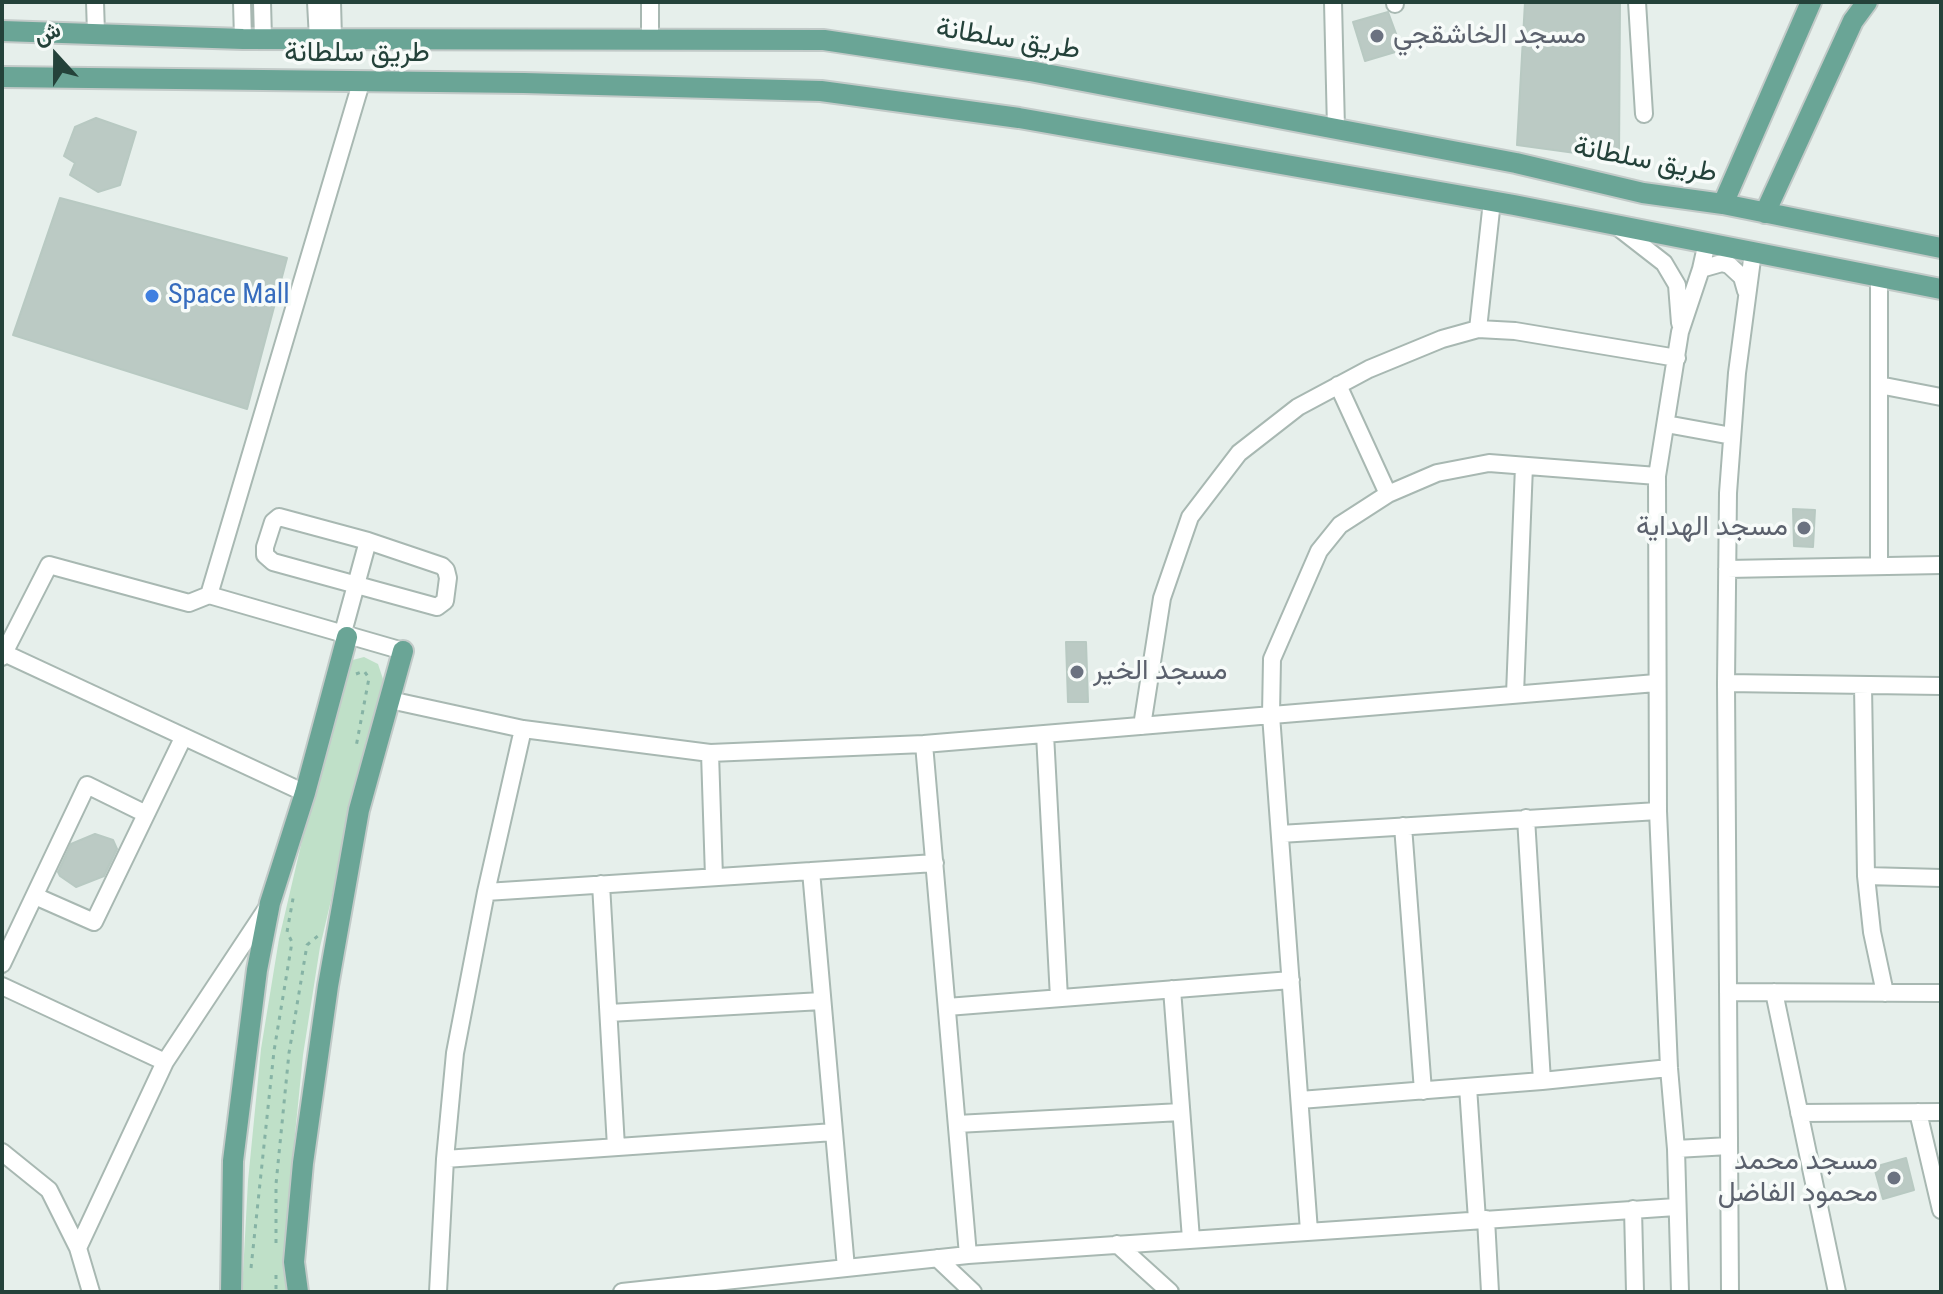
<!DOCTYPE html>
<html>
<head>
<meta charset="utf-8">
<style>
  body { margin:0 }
  #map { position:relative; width:1943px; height:1294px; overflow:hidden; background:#e6efeb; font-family:"Roboto Condensed",Vazirmatn,sans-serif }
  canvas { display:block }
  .frame { position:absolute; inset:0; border:4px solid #24423a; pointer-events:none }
  .north { position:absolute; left:16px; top:16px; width:80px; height:80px; -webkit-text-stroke:6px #f7fbf9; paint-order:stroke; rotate:339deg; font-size:22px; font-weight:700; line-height:32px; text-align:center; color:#24423a }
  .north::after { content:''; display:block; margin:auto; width:28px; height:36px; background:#24423a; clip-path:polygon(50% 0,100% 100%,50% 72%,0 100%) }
</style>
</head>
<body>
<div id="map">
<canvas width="1943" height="1294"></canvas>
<div class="frame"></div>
<div class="north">ش</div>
</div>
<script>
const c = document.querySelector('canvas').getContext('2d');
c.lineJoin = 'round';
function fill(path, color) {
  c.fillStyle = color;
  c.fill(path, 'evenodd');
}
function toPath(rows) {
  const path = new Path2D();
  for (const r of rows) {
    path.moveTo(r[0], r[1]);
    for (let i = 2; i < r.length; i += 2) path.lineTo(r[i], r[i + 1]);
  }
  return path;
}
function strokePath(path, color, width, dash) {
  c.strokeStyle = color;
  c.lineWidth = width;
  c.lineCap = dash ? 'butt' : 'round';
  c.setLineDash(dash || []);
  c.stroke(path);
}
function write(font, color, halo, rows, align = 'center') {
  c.font = font + ' "Roboto Condensed",Vazirmatn,sans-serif';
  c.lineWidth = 7;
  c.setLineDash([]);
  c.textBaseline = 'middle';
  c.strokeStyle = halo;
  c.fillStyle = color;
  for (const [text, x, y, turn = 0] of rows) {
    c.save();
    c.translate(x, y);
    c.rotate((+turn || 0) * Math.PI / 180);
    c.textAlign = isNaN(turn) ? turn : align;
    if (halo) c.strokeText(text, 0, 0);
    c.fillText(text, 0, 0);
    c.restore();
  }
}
fill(toPath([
  [364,657,378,664,383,679,320,947,303,1055,290,1184,290,1292,242,1292,248,1181,261,1049,279,939,341,674,349,661]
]), '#bfe0c8');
const building = toPath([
  [1525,2,1620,2,1619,159,1517,145,1525,2],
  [1388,12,1402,50,1365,61,1353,22,1388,12],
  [96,118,136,132,120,185,98,192,70,175,75,163,64,156,75,127,96,118],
  [60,198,287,258,247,409,13,335,60,198],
  [1793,509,1815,510,1813,547,1794,546,1793,509],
  [1066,642,1086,642,1088,702,1068,702,1066,642],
  [95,834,113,840,117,849,104,876,76,887,60,876,58,872,71,844,95,834],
  [1906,1158,1914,1190,1883,1199,1874,1167,1906,1158]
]);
fill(building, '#bbcac4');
strokePath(building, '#b8c9c2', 2);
const minor = toPath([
  [95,2,96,33],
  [242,2,243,39],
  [262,2,263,39],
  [316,2,318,39],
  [332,2,333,39],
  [650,2,650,39],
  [1333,2,1336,129],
  [1637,2,1644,114],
  [1395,4,1395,2],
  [1619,228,1664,263,1677,285,1680,323],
  [1701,269,1722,263,1729,265,1742,277,1746,291],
  [1478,329,1492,201],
  [1338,385,1388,494],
  [1879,385,1941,397],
  [1666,424,1732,436],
  [279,517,368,541,442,566,446,570,448,578,445,601,437,607,273,562,265,555,265,547,273,522,279,517],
  [1879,566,1879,277],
  [1727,569,1941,565],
  [209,595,361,83],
  [342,636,368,541],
  [4,653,305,793],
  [2,657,49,565,189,603,209,595,403,651],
  [1726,683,1941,686],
  [1863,685,1866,876,1872,932,1885,993],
  [1515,694,1524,466],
  [390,700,523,729,710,753,924,744,1656,683],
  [1142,726,1162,598,1190,517,1239,453,1298,407,1369,369,1442,339,1478,329,1515,331,1677,358],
  [1045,734,1059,998],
  [924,744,968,1255],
  [710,753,714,877],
  [1526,818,1542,1081],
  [1403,826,1423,1091],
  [1280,834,1658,811],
  [811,871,846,1268],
  [1866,876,1941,878],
  [601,884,616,1147],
  [486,892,935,863],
  [35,896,94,922,183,738],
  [2,964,87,785,146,814],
  [2,986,165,1062],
  [1172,989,1191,1239],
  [1728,992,1941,993],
  [1774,992,1837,1292],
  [947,1007,1291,980],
  [609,1013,822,1001],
  [1468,1087,1477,1220],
  [1300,1100,1542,1081,1669,1068],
  [1918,1112,1941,1210],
  [1799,1113,1941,1112],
  [957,1124,1181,1112],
  [1676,1149,1729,1146],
  [2,1152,49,1190,78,1248,91,1292],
  [445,1159,834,1132],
  [1633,1209,1635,1292],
  [1486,1219,1490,1292],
  [1309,1231,1271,715,1272,659,1319,551,1340,525,1388,494,1437,473,1489,463,1657,476],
  [1117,1244,1170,1292],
  [78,1248,165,1062,267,908],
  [937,1258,973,1292],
  [438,1292,445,1159,455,1053,486,892,523,729],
  [622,1292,968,1255,1676,1207],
  [1680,1292,1676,1149,1669,1068,1658,811,1657,476,1680,332,1701,269,1707,242],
  [1730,1292,1726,683,1728,493,1737,373,1753,252]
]);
const major = toPath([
  [2,31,243,39,824,40,1030,71,1516,163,1643,193,1723,204,1941,248],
  [2,77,524,83,821,91,1019,118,1514,205,1941,289],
  [1723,204,1811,2],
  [1765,213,1853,21,1867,2],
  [231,1292,233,1161,257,970,270,903,305,793,347,637],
  [298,1292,294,1262,303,1163,328,986,359,810,403,651]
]);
strokePath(minor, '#a8b8b2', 20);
strokePath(major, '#c2cac8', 24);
strokePath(toPath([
  [356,674,364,671,369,678,356,747],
  [276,1243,276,1184,289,1053,307,945,319,935],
  [251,1268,274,1051,292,942,287,932,294,893],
  [276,1275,276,1292]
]), '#86b3a5', 3, [4, 6]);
strokePath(minor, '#fff', 16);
strokePath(major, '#6aa596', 20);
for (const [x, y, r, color] of [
  [1377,36,8,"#6b7280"],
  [152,296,8,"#3f7fe0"],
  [1804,528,8,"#6b7280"],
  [1077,672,8,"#6b7280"],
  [1894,1178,8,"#6b7280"]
]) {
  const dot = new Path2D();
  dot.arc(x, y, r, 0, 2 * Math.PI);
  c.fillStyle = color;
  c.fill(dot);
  strokePath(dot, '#f7fbf9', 3);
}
write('28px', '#5b616d', '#f7fbf9', [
  ["مسجد الخاشقجي",1393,36],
  ["مسجد الهداية",1788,528,"right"],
  ["مسجد الخير",1093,672],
  ["مسجد محمد",1878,1162,"right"],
  ["محمود الفاضل",1878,1194,"right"]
], 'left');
write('28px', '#24423a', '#f7fbf9', [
  ["طريق سلطانة",1008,40,9],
  ["طريق سلطانة",357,54],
  ["طريق سلطانة",1645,161,11]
]);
write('28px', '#366cbe', '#f7fbf9', [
  ["Space Mall",168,296]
], 'left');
</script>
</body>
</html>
